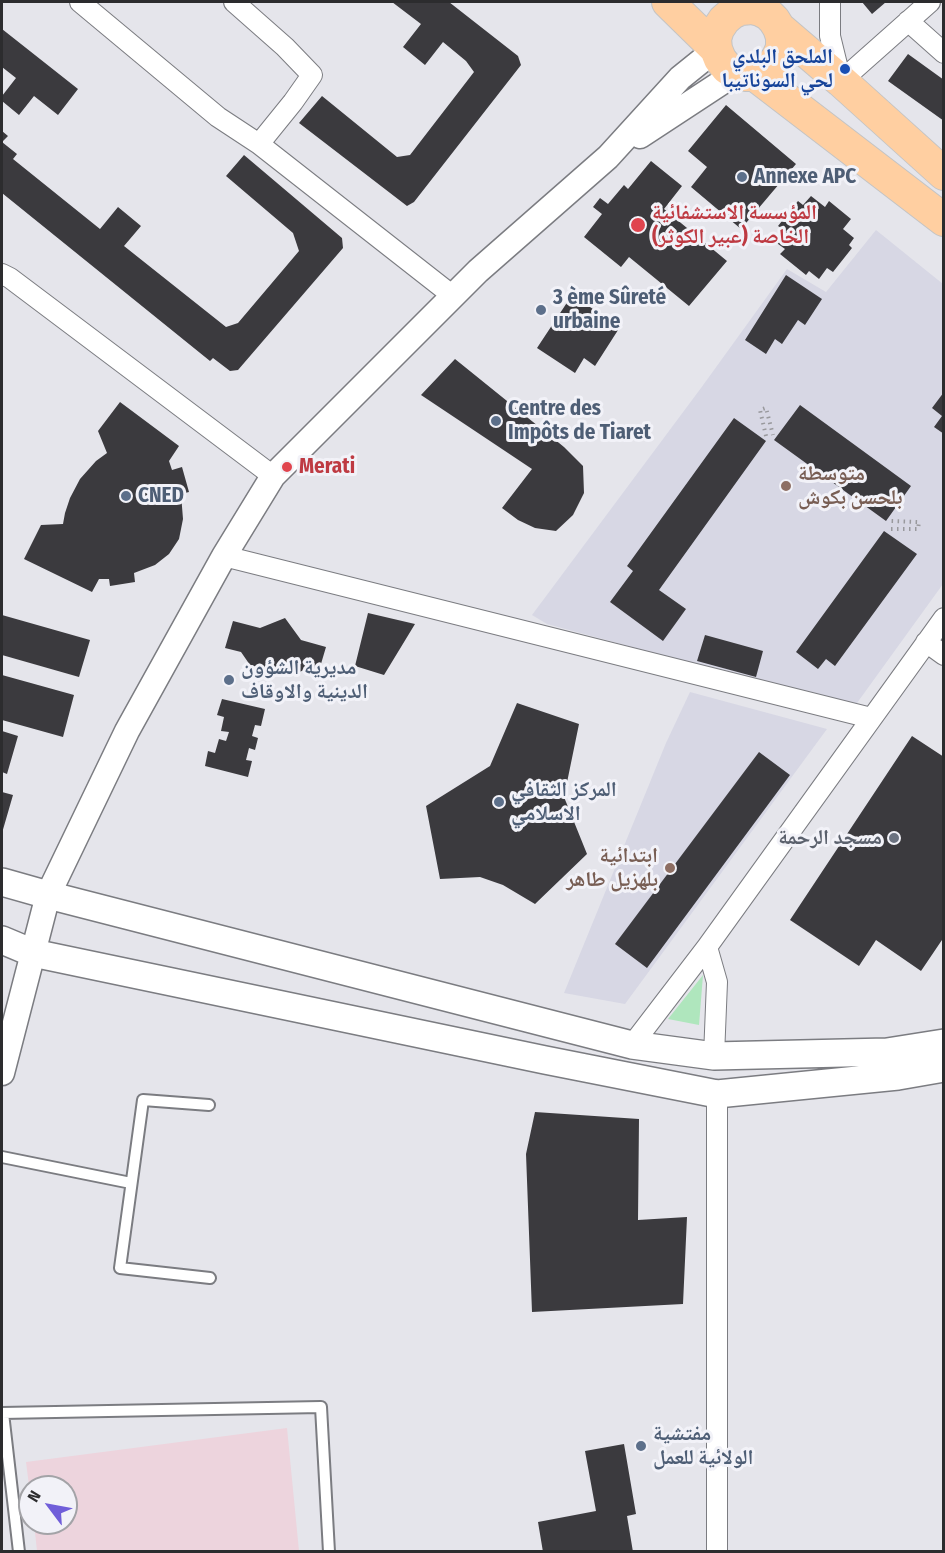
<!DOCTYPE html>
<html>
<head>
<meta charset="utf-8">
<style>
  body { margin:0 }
  #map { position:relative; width:945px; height:1553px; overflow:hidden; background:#e5e5eb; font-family:"Fira Sans Condensed",sans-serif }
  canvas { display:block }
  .frame { position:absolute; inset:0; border:3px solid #2c2c2e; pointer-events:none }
  .north { position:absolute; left:18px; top:1475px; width:60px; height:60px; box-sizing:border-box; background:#f2f2f8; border:2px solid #a3a3a7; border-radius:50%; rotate:302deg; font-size:16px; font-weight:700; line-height:24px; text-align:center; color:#2c2c2e }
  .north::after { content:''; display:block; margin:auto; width:21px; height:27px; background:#705ed9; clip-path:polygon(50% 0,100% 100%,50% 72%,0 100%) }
</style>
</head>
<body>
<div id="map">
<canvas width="945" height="1553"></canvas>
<div class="frame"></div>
<div class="north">N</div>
</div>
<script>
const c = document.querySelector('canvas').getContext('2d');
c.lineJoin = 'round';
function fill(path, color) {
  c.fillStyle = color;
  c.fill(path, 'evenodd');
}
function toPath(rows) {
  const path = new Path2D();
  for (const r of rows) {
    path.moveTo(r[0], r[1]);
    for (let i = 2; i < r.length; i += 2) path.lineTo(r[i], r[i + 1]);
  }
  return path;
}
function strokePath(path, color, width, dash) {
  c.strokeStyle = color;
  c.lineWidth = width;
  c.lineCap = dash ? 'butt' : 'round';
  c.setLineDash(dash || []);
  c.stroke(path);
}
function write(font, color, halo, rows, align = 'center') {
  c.font = font + ' "Fira Sans Condensed","Noto Naskh Arabic",sans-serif';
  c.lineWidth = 6;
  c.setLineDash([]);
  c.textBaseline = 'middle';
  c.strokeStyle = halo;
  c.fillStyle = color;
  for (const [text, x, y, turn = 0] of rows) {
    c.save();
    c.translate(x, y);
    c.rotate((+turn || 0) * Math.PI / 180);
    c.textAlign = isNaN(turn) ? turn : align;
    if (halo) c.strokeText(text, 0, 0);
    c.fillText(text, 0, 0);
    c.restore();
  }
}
fill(toPath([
  [287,1428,299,1551,37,1551,34,1523,66,1523,66,1487,30,1487,30,1493,26,1462]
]), '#edd4dd');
fill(toPath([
  [876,230,943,284,943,584,857,703,839,703,547,624,532,615,701,388,787,269,826,292],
  [690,692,827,729,625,1004,564,993,666,743]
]), '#d7d7e4');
fill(toPath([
  [703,975,699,1025,668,1019]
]), '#afe6bd');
fill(toPath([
  [392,2,449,2,518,56,521,65,414,202,407,206,299,123,322,96,397,157,410,155,474,72,466,61,443,42,425,65,403,47,421,24],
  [862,2,886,2,872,14],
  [2,29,78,89,58,115,34,96,19,115,2,101,2,96,16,78,2,67],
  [908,54,944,80,944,121,888,81],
  [726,105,796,164,741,229,691,187,707,167,688,151],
  [2,131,8,136,2,142,17,154,13,159,100,229,118,207,141,226,124,246,226,327,238,323,299,251,293,233,226,176,244,155,342,238,343,248,238,370,230,371,213,358,210,361,2,193],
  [651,161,682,186,664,209,727,261,689,306,629,257,621,267,584,237,602,214,593,207,600,198,608,204,624,185,628,189],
  [811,196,825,207,829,201,851,219,843,229,854,238,849,245,852,248,833,272,827,268,819,279,809,271,806,275,780,254,785,249,774,241,783,229,778,226,798,201,803,205],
  [786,275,822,299,805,325,798,320,782,344,775,339,766,354,745,340],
  [572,295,620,327,595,366,584,358,575,373,537,348],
  [455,359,564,447,583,466,584,493,573,515,556,531,535,528,518,520,502,508,532,469,421,395],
  [944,392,944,434,934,427,942,416,932,408],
  [120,402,179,446,169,461,172,470,182,467,189,492,181,494,183,519,179,539,169,554,155,565,134,573,135,582,110,586,109,579,99,579,92,592,24,559,41,525,63,524,65,513,70,498,80,479,96,461,107,453,98,431],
  [800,405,911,486,886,521,774,440],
  [734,418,766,441,659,590,686,609,663,641,610,602,633,571,627,566],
  [884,531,917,554,835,666,826,659,818,669,796,652],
  [368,613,415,624,384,675,355,666],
  [2,615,90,640,79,677,2,655],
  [285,618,301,640,326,647,318,674,304,670,290,676,250,665,241,652,225,648,233,621,260,628],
  [705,635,763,651,756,677,697,661],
  [2,675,74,695,63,737,2,720],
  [222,699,265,709,261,726,255,725,252,736,258,738,255,750,249,748,246,760,252,761,248,777,205,766,208,751,215,753,219,739,226,741,229,732,221,731,224,717,217,715],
  [517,703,579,724,564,797,587,854,535,904,503,885,480,877,440,879,426,806,490,766],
  [2,731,18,736,7,774,2,772],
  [912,736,944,757,944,937,921,971,876,940,859,966,790,920],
  [759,752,790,775,647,968,615,944],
  [2,792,13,795,2,833],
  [535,1112,639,1119,638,1220,687,1217,683,1304,532,1312,526,1154],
  [624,1444,636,1514,627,1516,633,1552,602,1552,602,1550,593,1552,543,1552,538,1522,596,1511,585,1451]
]), '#3b3a3e');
const service = toPath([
  [209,1105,143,1100,120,1268,210,1278],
  [2,1157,131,1183],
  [2,1413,321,1407,329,1552],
  [3,1413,19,1552]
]);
const minor = toPath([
  [80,2,218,117,259,144,453,296],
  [234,2,285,47,312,75,293,102,259,144],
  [830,2,830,36,841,81,930,2],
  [908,21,944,53],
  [2,274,10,278,273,476],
  [224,556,871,718],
  [926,642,944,655],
  [707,947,717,982,714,1056],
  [632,1045,707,947,944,618],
  [717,1094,717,1552]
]);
const tertiary = toPath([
  [640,136,736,73],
  [2,1073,48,895,127,731,224,556,273,476,478,271,608,157,680,78,716,49]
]);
const secondary = toPath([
  [2,882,48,895,632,1045,714,1056,887,1052,944,1043],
  [2,940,33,953,545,1060,717,1094,898,1076,944,1068]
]);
const primary = toPath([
  [668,2,716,49],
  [779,28,782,37,782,48,778,57,772,66,764,72,755,75,745,75,736,73,727,68,720,59,716,49,715,39,718,29,724,20,732,13,741,9,752,8,760,10,768,14,774,20,779,28,841,81,944,174],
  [755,75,944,220]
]);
strokePath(service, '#7b7c81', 14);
strokePath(minor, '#7b7c81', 22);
strokePath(tertiary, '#7b7c81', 27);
strokePath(secondary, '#7b7c81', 30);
strokePath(primary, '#c4c4c4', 34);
strokePath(toPath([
  [766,436,760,410,766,408,773,435],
  [891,529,918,529,919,522,891,521]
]), '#99999d', 4, [1.5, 4.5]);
strokePath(service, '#fff', 10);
strokePath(minor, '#fff', 20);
strokePath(tertiary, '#fff', 24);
strokePath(secondary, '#fff', 27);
strokePath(primary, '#ffcfa1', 32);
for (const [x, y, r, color] of [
  [845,69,6,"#1a4fb4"],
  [742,177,6,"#5c6f8a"],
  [638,225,8,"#e0444e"],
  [541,310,6,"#5c6f8a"],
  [496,421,6,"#5c6f8a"],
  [287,467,6,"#e0444e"],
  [786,486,6,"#8d6e63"],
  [126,496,6,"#5c6f8a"],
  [229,680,6,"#5c6f8a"],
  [499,802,6,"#5c6f8a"],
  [894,838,6,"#6b7280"],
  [670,868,6,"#8d6e63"],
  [641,1446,6,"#5c6f8a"]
]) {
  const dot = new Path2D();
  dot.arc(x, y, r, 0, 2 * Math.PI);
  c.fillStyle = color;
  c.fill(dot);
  strokePath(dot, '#f2f2f8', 2);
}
write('bold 21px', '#164399', '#f2f2f8', [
  ["الملحق البلدي",833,57],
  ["لحي السوناتيبا",833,81]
], 'right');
write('bold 21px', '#4e5e75', '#f2f2f8', [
  ["Annexe APC",754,177],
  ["3 ème Sûreté",553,298],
  ["urbaine",553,322],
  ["Centre des",508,409],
  ["Impôts de Tiaret",508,433],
  ["CNED",138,496],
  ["مديرية الشؤون",241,668],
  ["الدينية والاوقاف",241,692],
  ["المركز الثقافي",511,790],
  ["الاسلامي",511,814],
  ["مفتشية",653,1434],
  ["الولائية للعمل",653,1458]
], 'left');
write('bold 21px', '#be3a42', '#f2f2f8', [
  ["المؤسسة الاستشفائية",652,213],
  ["الخاصة (عبير الكوثر)",652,237],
  ["Merati",299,467]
], 'left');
write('bold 21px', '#785e54', '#f2f2f8', [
  ["متوسطة",798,474],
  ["بلحسن بكوش",798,498],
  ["ابتدائية",658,856,"right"],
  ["بلهزيل طاهر",658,880,"right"]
], 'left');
write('bold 21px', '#5b616d', '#f2f2f8', [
  ["مسجد الرحمة",882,838]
], 'right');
</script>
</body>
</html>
